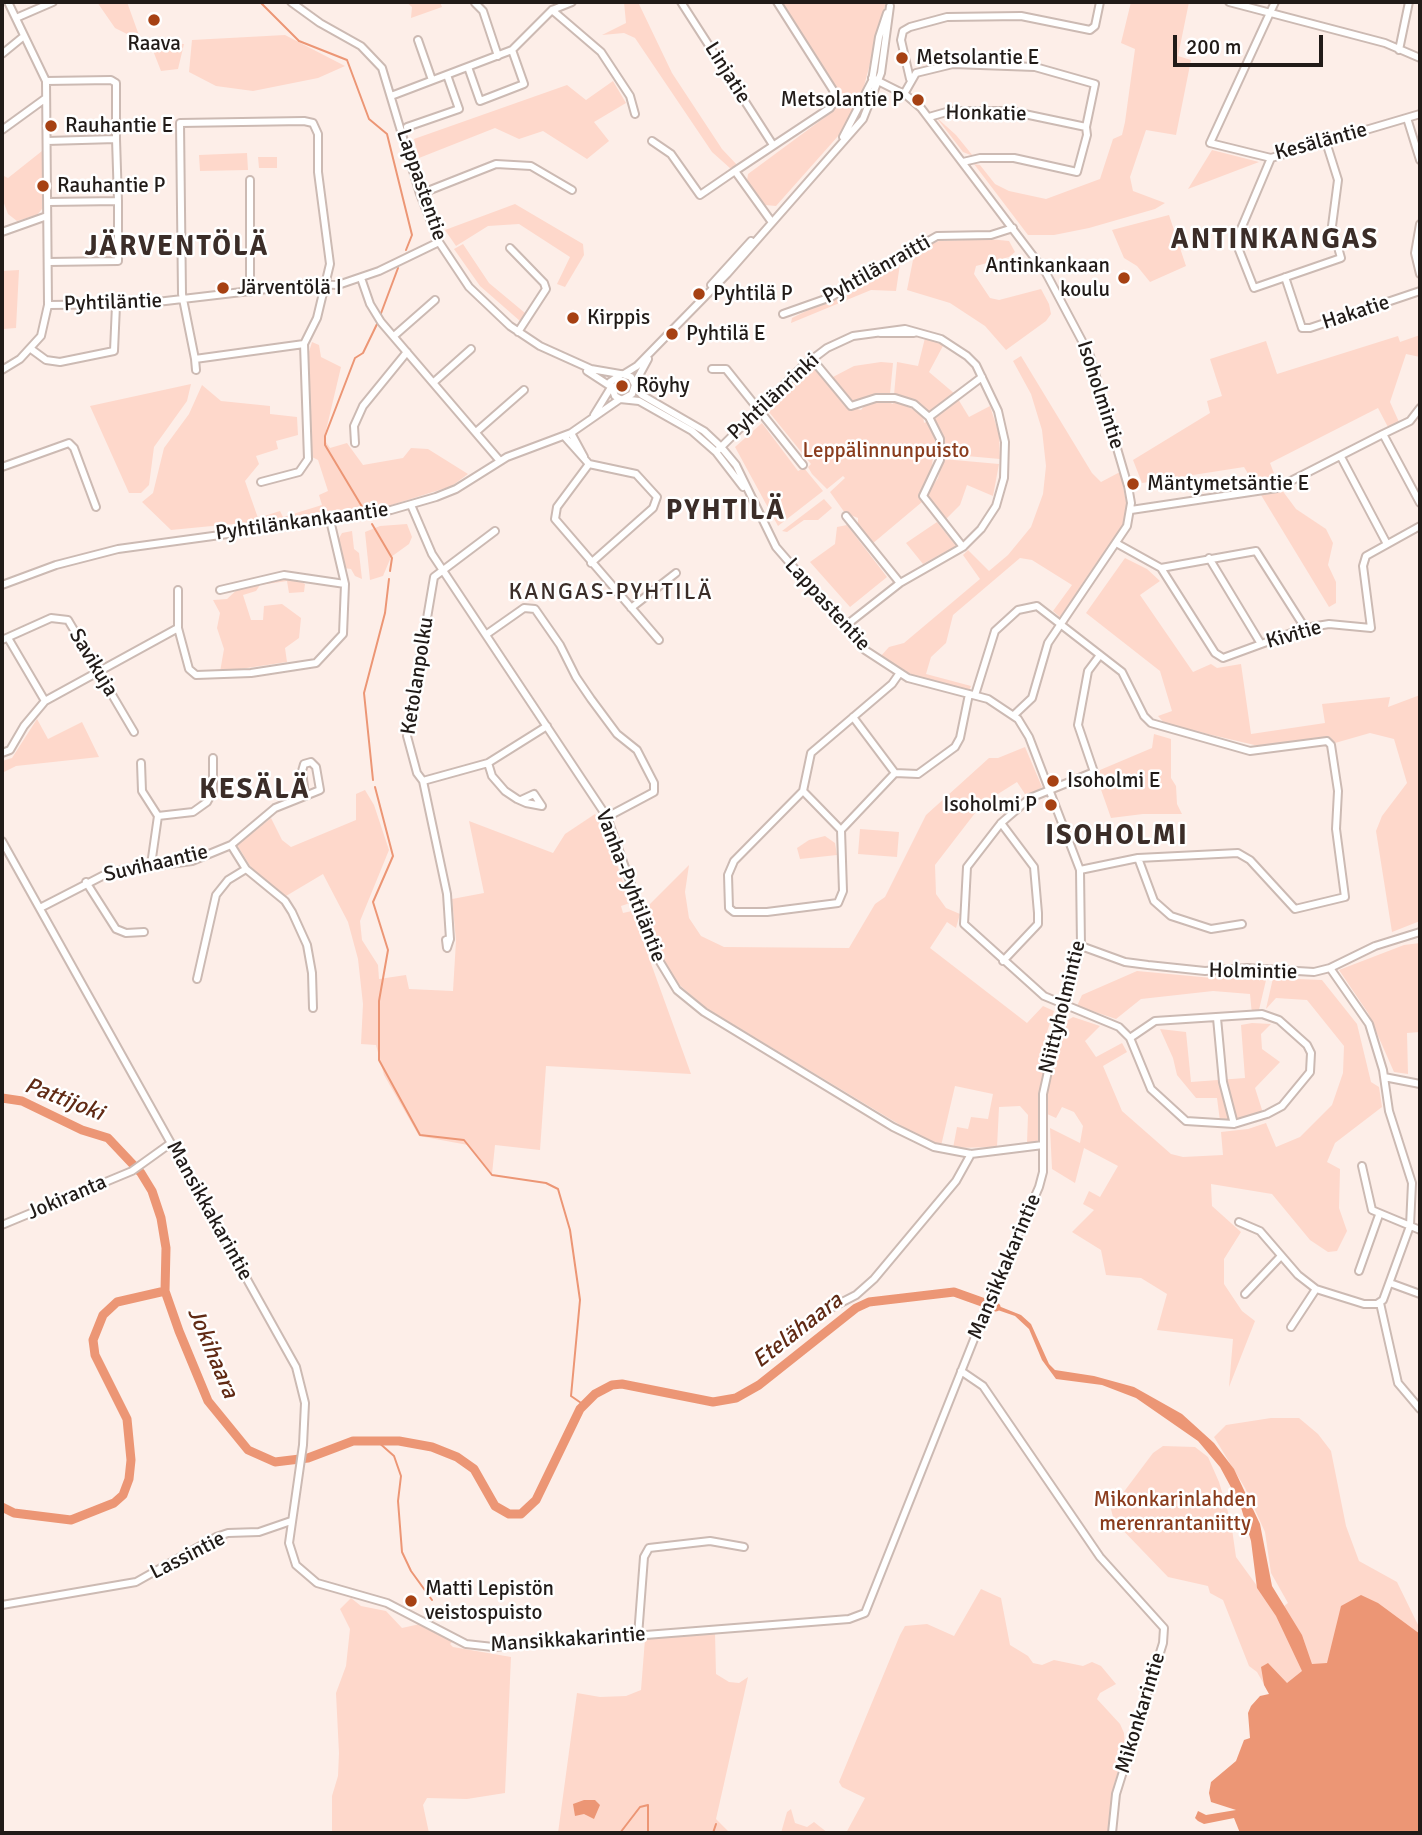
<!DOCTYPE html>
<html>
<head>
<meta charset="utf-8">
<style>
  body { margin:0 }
  #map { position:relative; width:1422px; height:1835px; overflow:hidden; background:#fdeee8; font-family:Signika,sans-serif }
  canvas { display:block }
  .frame { position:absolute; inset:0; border:4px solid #211b18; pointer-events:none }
  .scale { position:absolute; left:1173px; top:35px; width:150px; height:32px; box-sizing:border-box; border:4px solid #211b18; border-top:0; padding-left:9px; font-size:21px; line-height:24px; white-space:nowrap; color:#211b18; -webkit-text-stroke:5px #fff; paint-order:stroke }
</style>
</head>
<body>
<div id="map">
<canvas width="1422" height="1835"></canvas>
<div class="frame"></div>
<div class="scale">200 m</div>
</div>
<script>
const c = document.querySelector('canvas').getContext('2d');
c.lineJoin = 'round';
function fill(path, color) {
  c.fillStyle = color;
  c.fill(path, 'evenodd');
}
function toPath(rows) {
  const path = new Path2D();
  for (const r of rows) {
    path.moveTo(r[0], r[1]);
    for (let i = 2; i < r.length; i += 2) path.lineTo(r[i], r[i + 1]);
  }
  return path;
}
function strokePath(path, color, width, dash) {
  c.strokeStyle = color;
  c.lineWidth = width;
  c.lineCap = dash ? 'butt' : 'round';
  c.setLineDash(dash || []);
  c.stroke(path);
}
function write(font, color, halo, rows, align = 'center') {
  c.font = font + ' Signika,sans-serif';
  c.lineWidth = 5;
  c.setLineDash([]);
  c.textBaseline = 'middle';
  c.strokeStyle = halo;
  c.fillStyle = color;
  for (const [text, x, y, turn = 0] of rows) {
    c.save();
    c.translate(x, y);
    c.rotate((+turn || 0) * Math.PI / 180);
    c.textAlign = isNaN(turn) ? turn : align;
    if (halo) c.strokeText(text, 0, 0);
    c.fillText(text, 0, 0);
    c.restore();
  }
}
fill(toPath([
  [97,2,127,2,141,41,115,28],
  [406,2,440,2,442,7,411,18,412,7],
  [624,2,638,2,672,73,722,149,738,166,731,169,712,152,635,38,624,33,602,35,626,23],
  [782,2,886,2,861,98,839,135,776,206,765,205,747,181,748,174,836,109,839,102,837,89],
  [1131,2,1189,2,1178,56,1191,60,1176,135,1146,130,1130,177,1133,191,1165,203,1155,209,1089,228,1054,235,1028,235,974,164,980,165,995,184,1009,191,1046,199,1100,179,1113,139,1122,135,1125,122,1135,49,1121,43],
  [285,35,345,66,318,78,253,91,216,86,189,72,192,40],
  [150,43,184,44,178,69,161,71],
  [613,81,626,103,594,122,609,141,587,159,543,131,519,139,495,128,419,158,414,139,567,85,586,100],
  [936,117,956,135,973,156,963,152],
  [1212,150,1259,162,1188,189],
  [42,151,42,209,37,215,17,221,8,214,2,198,2,175,8,178],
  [247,153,248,170,200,171,199,155],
  [258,157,277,157,277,168,259,168],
  [515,204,583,244,584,255,565,287,557,284,570,257,519,224,488,226,456,246,445,230],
  [1169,215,1186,266,1150,282,1137,266,1124,258,1112,230],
  [989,239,1009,241,1015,252,1009,257,976,266,974,274,990,298,999,300,1041,289,1049,304,1051,314,1046,321,1006,350,985,326,950,303,907,290,913,260,926,246,939,241],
  [463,244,489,283,525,313,520,321,480,286,454,249],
  [900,264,896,291,871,290,791,323,792,318],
  [19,270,16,328,3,329,2,366,2,271],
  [1420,335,1420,357,1406,354,1390,402,1399,422,1389,429,1378,408,1270,463,1279,486,1296,509,1326,529,1333,543,1328,565,1336,582,1336,603,1329,607,1244,467,1142,483,1133,460,1210,413,1207,401,1222,396,1210,359,1266,341,1277,374,1398,336,1400,342],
  [925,338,944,344,929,372,955,394,931,413,916,402,894,395,897,362,918,366],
  [312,342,319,345,321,357,341,367,324,439,330,448,347,443,363,465,403,458,411,448,428,449,468,474,452,486,379,509,334,510,284,519,171,530,142,502,153,493,164,448,189,414,202,385,221,401,270,406,270,414,297,417,298,435,276,441,278,449,256,456,259,464,245,481,258,518,280,511,283,517,322,505,319,495,328,491,318,460,312,457,308,355],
  [1021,356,1092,473,1101,482,1120,472,1127,506,1125,521,1112,545,1097,562,1060,617,1053,611,1072,585,1032,560,1020,558,953,615,946,643,931,657,926,674,971,686,969,691,922,680,880,657,889,647,904,643,980,579,963,555,968,550,989,571,1008,555,1031,527,1043,494,1046,466,1042,430,1031,394,1013,361],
  [881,362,893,363,890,394,852,402,831,378,854,366],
  [814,368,844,405,861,410,865,405,880,400,889,400,892,404,897,401,923,415,924,423,928,421,936,435,937,455,933,455,931,479,920,493,922,502,872,544,858,527,858,518,845,513,830,492,845,478,843,476,827,489,812,474,808,467,811,464,769,412,776,399,790,384,806,370],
  [191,384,187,401,154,447,149,485,141,493,129,493,90,406],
  [958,399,969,417,990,406,999,434,1000,459,944,454,941,432,933,418],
  [762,423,798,471,804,468,823,491,778,526,735,447],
  [943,459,999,464,993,496,967,485,960,505,946,519,927,494,938,478],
  [824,499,832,508,818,520,804,520,787,532,782,531],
  [937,522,956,546,923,564,906,543],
  [407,524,412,537,409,544,391,557,383,576,370,580,365,532,380,526],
  [847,525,887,577,850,607,810,562,835,544,837,527],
  [352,531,354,549,359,553,362,579,355,576,351,569,344,568,338,540,342,533],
  [1125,558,1147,569,1160,581,1140,595,1193,672,1211,664,1217,668,1241,664,1251,734,1325,723,1322,704,1390,697,1388,707,1420,695,1420,921,1392,932,1376,831,1382,816,1407,783,1394,739,1370,733,1335,743,1330,737,1263,747,1165,724,1158,716,1172,711,1160,671,1086,613],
  [294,578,305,584,304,592,289,593,287,581,260,585,256,591,243,595,251,620,263,620,264,606,282,604,301,618,299,638,285,648,287,662,220,672,224,649,217,628,220,613,213,600,227,599,241,586,257,581],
  [37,719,48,739,82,722,99,757,16,766,2,773,2,761,12,758],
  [1154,734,1171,739,1171,778,1176,786,1177,804,1182,814,1143,814,1111,818,1098,781,1100,770,1152,748],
  [1025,747,1042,787,1027,797,1017,782,982,804,935,865,936,894,946,908,960,914,956,928,947,922,930,948,1027,1023,1043,1006,1054,1011,1044,1041,1049,1049,1041,1086,1039,1142,1027,1143,1028,1115,1020,1106,999,1107,997,1147,953,1148,957,1127,968,1129,971,1117,988,1119,993,1094,955,1086,941,1146,930,1143,706,1008,676,982,663,965,643,911,689,865,685,892,689,918,701,936,724,947,849,948,875,904,885,897,926,815,989,758,998,758],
  [365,790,374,805,389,850,360,921,362,940,378,965,379,979,406,975,409,989,453,991,456,941,452,899,484,893,469,821,553,853,565,834,595,814,606,832,630,903,621,906,623,913,632,911,691,1074,546,1066,540,1150,495,1145,492,1174,468,1145,419,1136,384,1075,376,1045,361,1044,363,1004,358,959,348,922,323,874,286,896,252,869,237,845,271,818,282,840,291,847,356,820,356,794],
  [860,829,899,832,897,857,858,854],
  [825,836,835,843,837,855,800,859,797,848,809,840],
  [1420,943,1420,1032,1407,1033,1408,1074,1394,1072,1368,1013,1339,970,1404,945],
  [1137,971,1212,978,1249,974,1267,976,1258,1014,1252,1015,1250,994,1213,991,1141,999,1116,1019,1077,1006,1082,995],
  [1273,978,1322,980,1357,1024,1371,1082,1379,1087,1382,1107,1335,1143,1327,1162,1340,1169,1339,1208,1347,1231,1337,1251,1328,1252,1310,1240,1272,1194,1211,1184,1212,1206,1241,1232,1224,1259,1224,1284,1242,1311,1255,1321,1229,1387,1233,1339,1157,1330,1167,1294,1141,1278,1106,1275,1101,1250,1072,1232,1094,1210,1083,1204,1089,1191,1100,1197,1118,1166,1084,1148,1075,1183,1052,1169,1050,1128,1080,1143,1083,1126,1074,1112,1062,1107,1056,1118,1045,1113,1048,1087,1068,1020,1073,1017,1100,1026,1085,1041,1096,1057,1122,1043,1127,1052,1103,1066,1122,1111,1171,1154,1183,1157,1223,1155,1221,1132,1248,1129,1266,1123,1276,1147,1300,1137,1332,1105,1343,1073,1344,1046,1307,1000,1276,998,1266,1009],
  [1252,1023,1271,1024,1261,1034,1262,1049,1280,1062,1255,1088,1263,1113,1239,1120,1220,1121,1217,1098,1196,1098,1177,1075,1173,1058,1160,1029,1186,1032,1191,1082,1245,1078,1241,1025],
  [1271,1418,1299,1418,1318,1434,1331,1451,1346,1526,1359,1561,1397,1582,1420,1629,1420,1642,1346,1649,1305,1681,1269,1693,1257,1672,1249,1666,1223,1600,1210,1593,1208,1586,1168,1577,1114,1521,1111,1509,1153,1453,1163,1446,1195,1447,1208,1457,1219,1482,1231,1522,1236,1557,1276,1612,1288,1603,1271,1573,1265,1532,1245,1488,1214,1437,1226,1425],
  [981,1589,1001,1598,1010,1645,1028,1656,1033,1663,1042,1665,1054,1660,1083,1666,1092,1662,1101,1666,1116,1684,1100,1693,1097,1699,1120,1724,1124,1733,1125,1749,1113,1788,1109,1833,846,1833,865,1798,842,1787,839,1782,900,1635,905,1626,927,1624,954,1636],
  [351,1598,361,1606,386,1611,402,1628,420,1624,453,1641,450,1644,453,1647,511,1657,505,1793,467,1799,427,1798,423,1805,429,1833,332,1833,332,1796,338,1776,339,1753,336,1693,346,1666,350,1629,340,1609],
  [715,1633,716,1674,729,1682,739,1683,748,1677,716,1819,730,1833,558,1833,577,1693,600,1697,626,1696,641,1690,645,1639],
  [791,1809,795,1823,807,1827,814,1822,828,1833,781,1833,787,1812]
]), '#fed8cb');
fill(toPath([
  [991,1303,1021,1315,1031,1324,1049,1364,1055,1370,1094,1376,1134,1387,1182,1414,1214,1443,1234,1469,1260,1524,1272,1586,1302,1635,1312,1664,1327,1663,1341,1606,1361,1595,1378,1603,1420,1634,1420,1833,1240,1833,1234,1818,1204,1824,1198,1821,1195,1818,1198,1811,1206,1815,1236,1810,1211,1802,1209,1793,1211,1782,1236,1761,1244,1740,1250,1738,1248,1713,1251,1706,1260,1696,1269,1694,1264,1685,1261,1667,1268,1663,1287,1683,1302,1671,1276,1616,1257,1588,1251,1541,1240,1504,1220,1467,1198,1441,1136,1398,1102,1385,1056,1379,1042,1360,1029,1329,1015,1316,989,1307],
  [584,1800,595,1800,600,1805,594,1819,584,1814,575,1816,573,1804]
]), '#ec9675');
strokePath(toPath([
  [260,2,299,41,347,60,369,119,387,134,412,235,406,250],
  [380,316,398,268],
  [364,510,325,445,325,436,355,358,363,353,378,322],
  [372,524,392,558,390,571],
  [373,780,364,693,385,613,389,579],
  [375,787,393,856,373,902,388,950,379,1001,379,1060,420,1135,464,1140,492,1175,546,1183,558,1189,570,1230,580,1300,571,1396,584,1405],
  [377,1441,394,1456,401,1476,398,1501,402,1552,411,1571,432,1600],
  [620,1833,640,1807,648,1805,648,1833],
  [713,1833,716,1824]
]), '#ec9675', 2);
strokePath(toPath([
  [2,1098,22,1101,82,1130,108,1138,141,1173,152,1191,161,1218,166,1248,165,1291,179,1331,208,1401,248,1450,275,1462,308,1458,353,1441,399,1441,432,1447,457,1457,474,1469,495,1506,509,1514,521,1514,536,1500,580,1409,595,1394,612,1385,622,1384,713,1402,736,1398,759,1385,856,1308,869,1302,954,1292,996,1307],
  [2,1507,14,1513,71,1520,114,1503,123,1495,129,1479,131,1460,127,1419,95,1355,93,1340,103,1315,117,1302,165,1291]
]), '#ec9675', 9);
const minor = toPath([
  [8,2,46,81,48,305,140,304,310,284,338,285,379,271,439,242],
  [291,2,320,23,361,46,382,68,420,194,439,242,469,287,510,326,540,346,591,369,620,374],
  [681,2,773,145],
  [1229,2,1385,43,1420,58],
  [1275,2,1210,143,1271,158,1420,114],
  [475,3,483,11,498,56],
  [552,10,601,52,630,96,635,114],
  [16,18,53,2],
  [418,40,432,80],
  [1399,50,1409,2],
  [2,54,24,36],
  [468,67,480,101,524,84,512,50],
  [872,78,906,95,921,108,1046,273,1090,356,1128,486,1131,503,1127,526,1048,643,1032,698,1014,715],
  [910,79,901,40,903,31,910,27,947,17,1021,16,1090,30,1095,26,1100,2],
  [46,81,111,80,116,83,116,139,47,141],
  [904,94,916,73,953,64,1035,67,1095,84,1086,127,1087,135,1077,172,1014,158,980,158,963,162],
  [391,96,512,50,552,10,572,2],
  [929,117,950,111,1010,111,1086,127],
  [1407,118,1420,160],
  [407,127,459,109,447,75],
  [2,130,46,98],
  [843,137,872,81,879,37,887,13],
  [116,139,118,201],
  [652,141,671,154,700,195,735,171,771,221],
  [1271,158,1238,236,1237,245,1254,288,1341,258,1332,226,1338,180,1326,142],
  [735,171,830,108,835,101,833,90,777,2],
  [250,180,250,292],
  [420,194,496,164,531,166,572,190],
  [1420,224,1415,253,1420,274],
  [2,232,47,216],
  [510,248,544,283,546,289,518,332],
  [48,262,118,261,118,201,48,202],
  [1285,277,1302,328,1310,328,1420,291],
  [361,278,370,304,381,322,500,461],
  [711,285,751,241],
  [783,314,831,297,937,236,991,235,1013,228],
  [880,333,914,333],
  [394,336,435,300],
  [31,349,46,360,60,362,114,351,116,305],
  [195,359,196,370],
  [812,359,851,406,876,398,895,398,914,404,929,417,940,439,940,460,923,496,963,547],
  [712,369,726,369,803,465],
  [2,370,20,359,41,336,48,305],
  [587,371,610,386],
  [624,374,637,366,727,274,863,119,881,73,890,6],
  [434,382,471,349],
  [635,383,648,359],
  [623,399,632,394,635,385,631,377,622,374,610,382,615,396,620,399,639,401,692,431,716,452,743,487],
  [1420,408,1410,421,1383,434,1420,503],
  [594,415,610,389],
  [929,417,982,377],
  [476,432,524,390],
  [571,433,584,457],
  [564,436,589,464,636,474,657,497,653,508,591,563],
  [355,443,354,426,363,406,407,352],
  [716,452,802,367,827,348,853,336,905,329,941,339,967,356,976,365,998,411,1005,442,1004,478,996,506,981,529,963,547,900,583,844,627],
  [1341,457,1387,544],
  [589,464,557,507,555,519,659,640],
  [2,467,69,443,74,448,96,507],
  [261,482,299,472,308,459,304,344,317,318,330,264,318,172,318,134,313,123,304,121,180,123,182,294,195,359,304,344],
  [411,505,432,554,607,817,657,957,677,990,704,1012,893,1127,934,1147,971,1154,1043,1145],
  [1131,510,1277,488,1383,434],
  [846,516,900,583],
  [1116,543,1161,568,1215,653,1223,658,1305,628,1329,624,1371,628,1363,566,1366,556,1420,526],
  [1209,558,1261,644],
  [1161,568,1256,551,1305,628],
  [2,585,56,565,118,549,330,520,391,510,436,497,456,489,507,457,571,433,620,399],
  [220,590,284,575,345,584],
  [631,608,676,573],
  [178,628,189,669,196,675,251,673,316,663,343,634,345,584,330,520],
  [487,634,524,608,535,609,560,645,576,677,591,699,617,734,637,750,654,783,654,792,607,817],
  [8,638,45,701],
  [2,640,51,618,68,620,134,732],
  [1100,655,1088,671,1078,725,1094,772,1030,798,1001,823,967,867,964,924,1044,996,1119,1027,1130,1038,1151,1089,1186,1121,1234,1124,1267,1114,1282,1106,1310,1072,1311,1053,1307,1045,1279,1020,1262,1014,1155,1021,1130,1038],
  [975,695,995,631,1018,610,1037,606,1122,672,1144,716,1151,723,1250,751,1327,741,1331,745,1338,791,1336,829,1345,897,1295,909,1250,860,1238,853,1138,858,1080,870],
  [853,717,895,773],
  [2,753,10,750,24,726,45,701,178,628,178,590],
  [141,763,142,791,158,816],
  [488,763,492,776,505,791,517,799,526,803,542,806,534,794,521,800],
  [895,773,841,830,843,891,838,903,767,912,734,912,729,908,728,875,734,861,803,791,811,753,892,684,899,674],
  [895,773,918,774,955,747,960,738,969,694],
  [423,781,417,773,407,736,434,577,495,531],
  [803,791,841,830],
  [1001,823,1034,867,1038,913,1038,924,1003,961],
  [2,841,296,1367,305,1403,303,1445,289,1543,296,1565,317,1583,387,1603,466,1644,493,1647,849,1619,865,1613,990,1299,1039,1187,1043,1172,1043,1094,1063,1003,1081,946,1080,870,1029,737,1018,719,988,699,908,678,865,650,776,547,736,465,721,447,704,431,642,395,635,387],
  [231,845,246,869,285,901,292,912,307,945,312,973,313,1008],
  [1138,858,1154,901,1171,916,1211,929,1242,924],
  [151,865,158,816,193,812,207,802,213,791,213,758],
  [86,882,116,929,126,933,144,932],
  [40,908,110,872,192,861,231,845,275,808,320,790,316,767,311,762,304,764,302,771,305,795],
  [450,939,447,948,446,940,450,939,447,894,423,781,488,763,547,726],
  [1081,946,1125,962,1148,965,1205,971,1247,968,1314,972,1330,968,1375,946,1420,932],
  [197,979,216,895,228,880,246,869],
  [1217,1018,1223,1082,1234,1124],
  [1384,1077,1420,1084],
  [1362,1166,1372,1210,1420,1230],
  [1239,1222,1260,1231,1298,1275,1316,1289,1364,1304,1377,1304,1383,1300,1410,1226,1412,1183,1389,1111,1383,1070,1369,1024,1330,968],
  [2,1225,132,1171,171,1143],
  [1359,1271,1379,1215],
  [1390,1283,1420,1294],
  [1245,1294,1281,1256],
  [1380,1303,1398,1383,1420,1409],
  [821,1313,856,1295,874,1279,956,1181,971,1154],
  [1291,1327,1316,1289],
  [961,1371,983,1386,1100,1557,1164,1628,1163,1643,1116,1794,1112,1833],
  [2,1605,136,1582,216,1537,228,1533,259,1532,291,1521],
  [638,1636,644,1557,649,1548,710,1541,744,1547]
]);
strokePath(minor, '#ccbab3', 10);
strokePath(minor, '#fff', 6);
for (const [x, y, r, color] of [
  [154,20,7,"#a64113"],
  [902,58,7,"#a64113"],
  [918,100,7,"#a64113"],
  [51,126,7,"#a64113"],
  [43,186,7,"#a64113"],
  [1124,278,7,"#a64113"],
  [223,288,7,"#a64113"],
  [699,294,7,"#a64113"],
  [573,318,7,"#a64113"],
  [672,334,7,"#a64113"],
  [622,386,7,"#a64113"],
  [1133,484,7,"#a64113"],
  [1053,781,7,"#a64113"],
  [1051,805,7,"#a64113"],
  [411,1601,7,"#a64113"]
]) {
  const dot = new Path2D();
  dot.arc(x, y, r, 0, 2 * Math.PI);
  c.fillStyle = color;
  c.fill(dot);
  strokePath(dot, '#fff', 2.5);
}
write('21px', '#211b18', '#fff', [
  ["Raava",154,44,"center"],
  ["Metsolantie E",916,58],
  ["Metsolantie P",904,100,"right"],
  ["Rauhantie E",65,126],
  ["Rauhantie P",57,186],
  ["Antinkankaan",1110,266,"right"],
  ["koulu",1110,290,"right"],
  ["Järventölä I",237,288],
  ["Pyhtilä P",713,294],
  ["Kirppis",587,318],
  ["Pyhtilä E",686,334],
  ["Röyhy",636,386],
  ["Mäntymetsäntie E",1147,484],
  ["Isoholmi E",1067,781],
  ["Isoholmi P",1037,805,"right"],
  ["Matti Lepistön",425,1589],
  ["veistospuisto",425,1613]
], 'left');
write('21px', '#211b18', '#fff', [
  ["Linjatie",727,73,58],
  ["Honkatie",986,114,1],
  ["Kesäläntie",1321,142,-15],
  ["Lappastentie",421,185,71],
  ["Pyhtilänraitti",877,270,-29],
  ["Pyhtiläntie",113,303,-2],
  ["Hakatie",1356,313,-18],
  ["Isoholmintie",1100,395,72],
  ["Pyhtilänrinki",774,397,-43],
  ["Pyhtilänkankaantie",302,522,-8],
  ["Lappastentie",827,605,48],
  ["Kivitie",1294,635,-16],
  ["Savikuja",93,663,59],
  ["Ketolanpolku",418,676,-81],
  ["Suvihaantie",156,864,-13],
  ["Vanha-Pyhtiläntie",630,886,69],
  ["Holmintie",1253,972,1],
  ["Niittyholmintie",1063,1007,-76],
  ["Jokiranta",67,1198,-23],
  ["Mansikkakarintie",209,1211,61],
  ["Mansikkakarintie",1005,1267,-67],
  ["Lassintie",188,1556,-27],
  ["Mansikkakarintie",568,1640,-4],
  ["Mikonkarintie",1141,1713,-73]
]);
write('21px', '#8a3c1d', '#fff', [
  ["Leppälinnunpuisto",886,451],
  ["Mikonkarinlahden",1175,1500],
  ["merenrantaniitty",1175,1524]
]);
c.letterSpacing = '2px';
write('23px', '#3b2d28', '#fff', [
  ["KANGAS-PYHTILÄ",611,593]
]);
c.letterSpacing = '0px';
write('italic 23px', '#602a14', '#fff', [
  ["Pattijoki",64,1100,21],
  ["Etelähaara",798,1331,-38],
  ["Jokihaara",212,1353,67]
]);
c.letterSpacing = '2px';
write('bold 28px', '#3b2d28', '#fff', [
  ["ANTINKANGAS",1275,241],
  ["JÄRVENTÖLÄ",177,248],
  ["PYHTILÄ",726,512],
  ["KESÄLÄ",255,791],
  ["ISOHOLMI",1117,837]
]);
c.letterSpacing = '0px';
</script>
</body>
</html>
